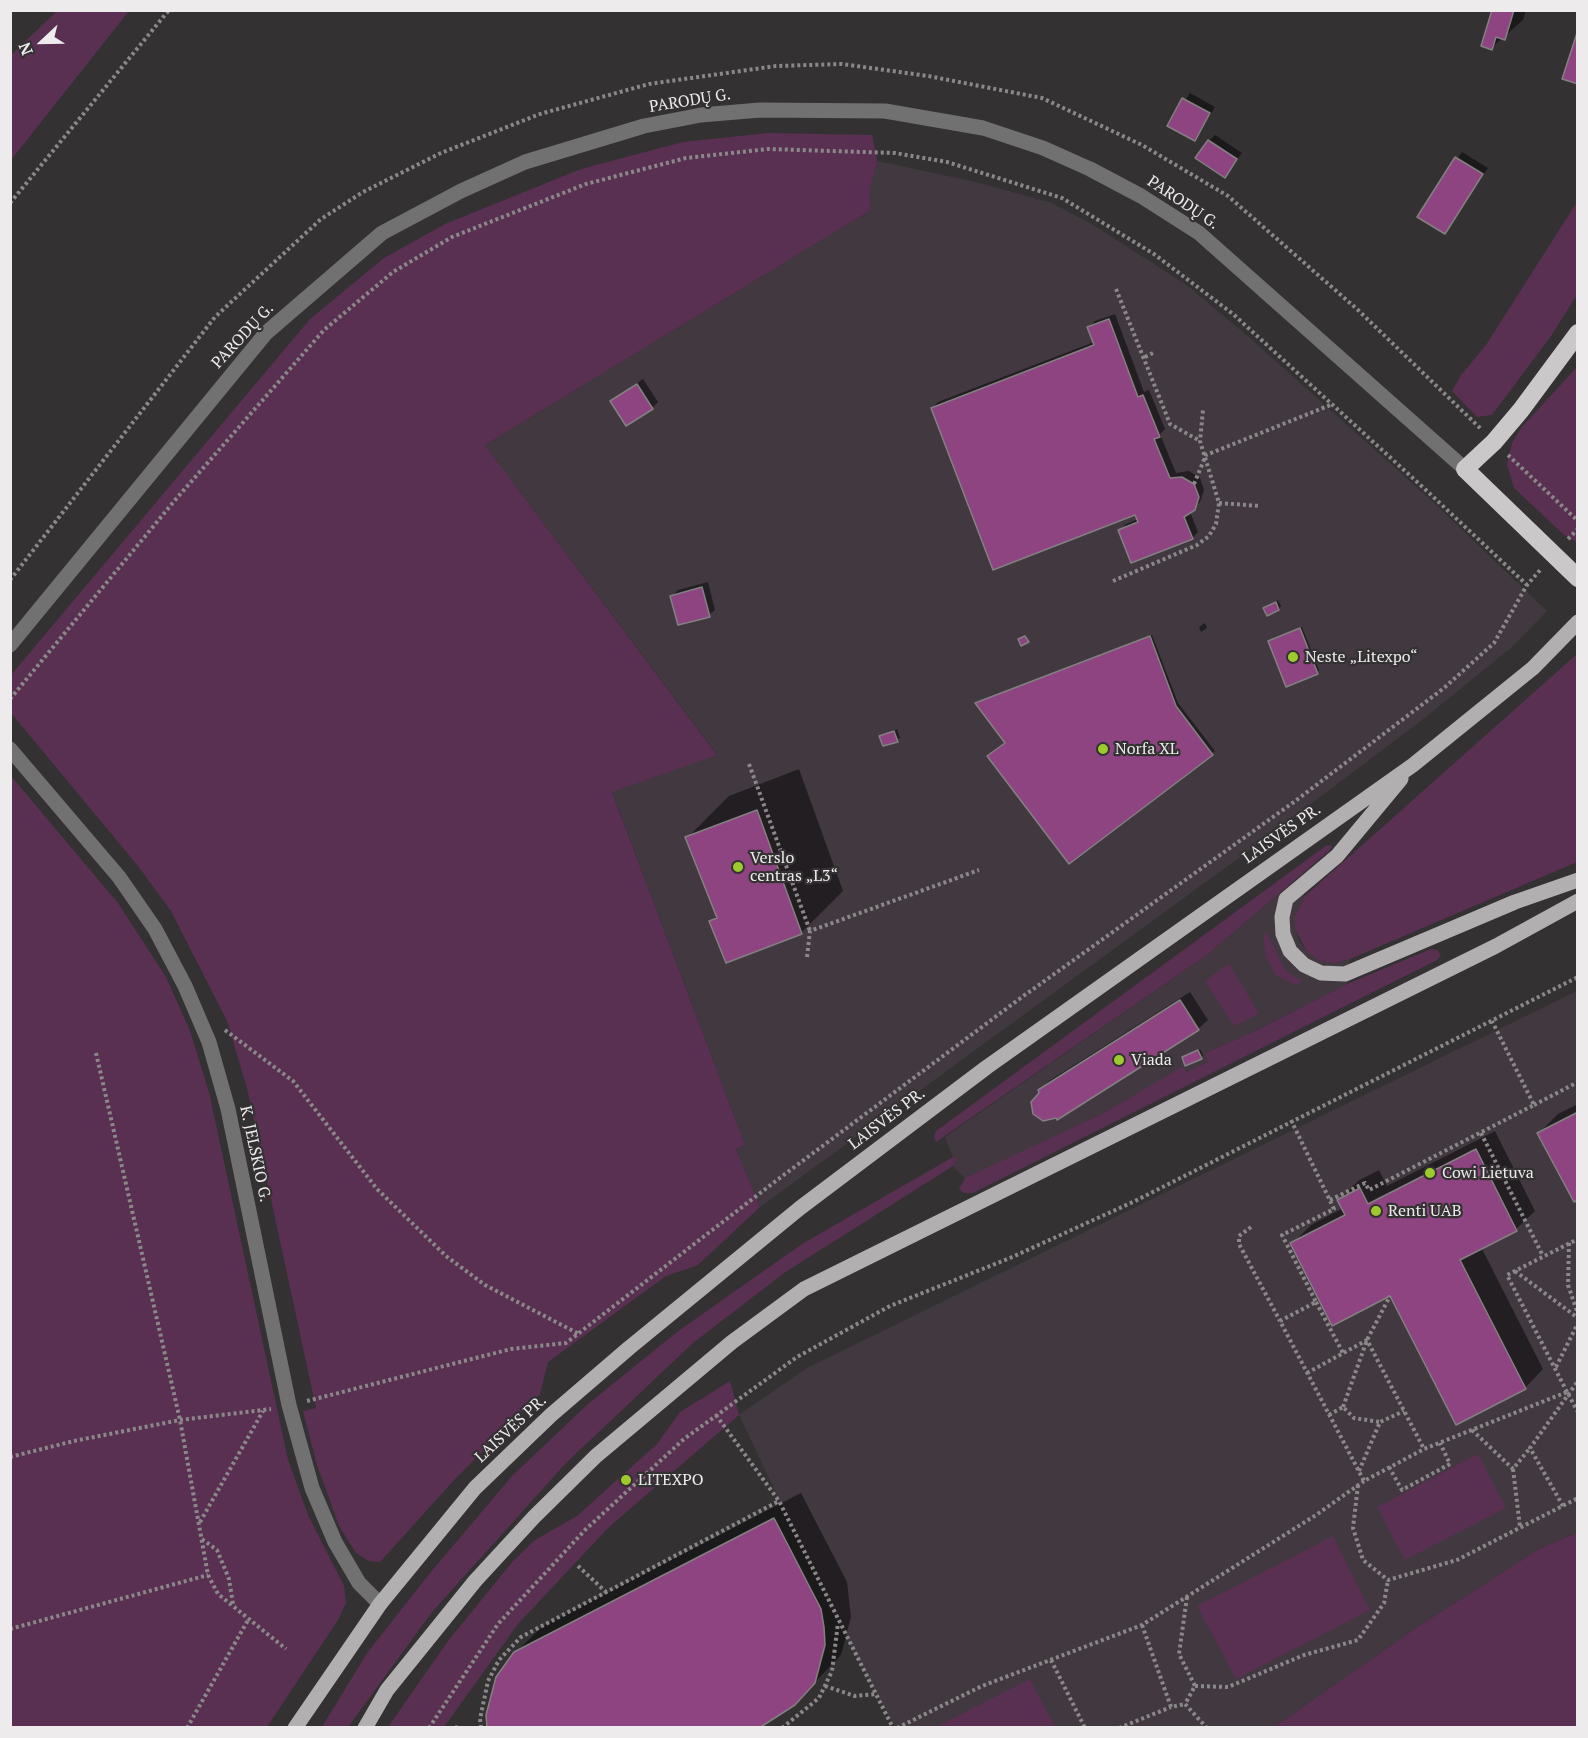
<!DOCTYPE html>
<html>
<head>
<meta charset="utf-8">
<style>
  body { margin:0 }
  #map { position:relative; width:1588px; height:1738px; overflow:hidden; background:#343133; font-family:"PT Serif",serif }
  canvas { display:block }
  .frame { position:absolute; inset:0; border:12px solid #edebec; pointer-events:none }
  .north { position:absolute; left:12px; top:12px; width:60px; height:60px; -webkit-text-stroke:4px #343133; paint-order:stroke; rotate:248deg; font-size:16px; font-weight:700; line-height:24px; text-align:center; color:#edebec }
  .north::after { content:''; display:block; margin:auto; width:21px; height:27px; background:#edebec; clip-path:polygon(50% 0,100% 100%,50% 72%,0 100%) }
</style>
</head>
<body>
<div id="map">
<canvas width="1588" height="1738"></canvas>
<div class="frame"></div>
<div class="north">N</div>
</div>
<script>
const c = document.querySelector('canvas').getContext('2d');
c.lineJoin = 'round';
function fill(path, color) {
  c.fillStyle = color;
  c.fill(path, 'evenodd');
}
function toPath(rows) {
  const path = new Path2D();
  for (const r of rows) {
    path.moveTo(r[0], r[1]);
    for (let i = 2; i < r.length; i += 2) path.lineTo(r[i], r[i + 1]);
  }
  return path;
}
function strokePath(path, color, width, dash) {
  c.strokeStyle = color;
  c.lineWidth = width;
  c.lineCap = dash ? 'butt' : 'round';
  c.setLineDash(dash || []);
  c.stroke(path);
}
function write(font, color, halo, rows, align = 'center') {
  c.font = font + ' "PT Serif",serif';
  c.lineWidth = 4.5;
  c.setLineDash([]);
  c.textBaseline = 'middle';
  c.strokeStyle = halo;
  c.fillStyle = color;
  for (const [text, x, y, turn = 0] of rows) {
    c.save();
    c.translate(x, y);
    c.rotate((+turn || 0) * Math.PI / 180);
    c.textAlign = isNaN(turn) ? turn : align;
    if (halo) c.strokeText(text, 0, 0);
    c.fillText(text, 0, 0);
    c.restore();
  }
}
fill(toPath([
  [877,161,976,182,1052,203,1095,226,1188,286,1250,338,1432,501,1547,611,1512,647,1422,720,1251,849,760,1207,736,1149,745,1145,612,791,717,754,485,445,871,210,869,193],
  [1293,882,1305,896,1295,916,1295,929,1299,941,1307,952,1320,961,1335,963,1350,959,1345,974,1347,984,1253,1032,1205,1053,1208,1062,1186,1072,1183,1067,1104,1113,1026,1151,965,1178,953,1166,957,1158,953,1157,945,1137,1207,955],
  [1577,991,1577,1533,1541,1548,1419,1626,1274,1727,895,1727,838,1623,739,1415,807,1368]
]), '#41393f');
fill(toPath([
  [57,11,129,11,11,160,11,55],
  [768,133,872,135,877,161,869,193,871,210,485,445,717,755,612,792,745,1145,736,1149,760,1207,698,1265,666,1276,548,1362,540,1394,455,1479,380,1562,369,1561,356,1553,339,1526,317,1465,303,1411,316,1408,247,1088,227,1021,171,911,138,866,11,713,11,675,310,319,384,258,445,224,581,169,683,142],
  [1577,202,1577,295,1551,336,1492,415,1477,417,1452,391,1461,375,1486,345],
  [1577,367,1577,542,1564,535,1514,488,1507,464,1512,443,1521,428],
  [1577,654,1577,862,1350,959,1335,963,1320,961,1307,952,1295,929,1295,916,1305,896],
  [11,776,118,903,166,977,190,1031,209,1092,288,1460,308,1515,344,1586,346,1603,338,1620,267,1727,11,1727],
  [1327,845,1332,846,1329,851,1207,955,936,1142,934,1137,936,1131],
  [1266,932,1286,971,1302,981,1298,984,1295,985,1276,975,1266,958,1263,935],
  [1431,949,1437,950,1441,955,1437,960,973,1193,964,1193,959,1189,965,1178,1104,1113,1183,1066,1186,1072,1208,1062,1205,1053,1253,1032,1347,984],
  [1229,963,1259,1014,1234,1026,1205,981],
  [953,1157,958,1158,953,1166,784,1273,693,1343,566,1463,432,1612,348,1727,322,1727,367,1653,430,1573,512,1476,588,1404,677,1332,802,1244],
  [730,1381,739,1415,609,1527,518,1624,444,1727,388,1727,448,1641,513,1561,535,1540,577,1516,657,1444,680,1412],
  [1478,1454,1506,1508,1405,1560,1377,1507],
  [1577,1533,1577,1727,1274,1727,1419,1626,1541,1548],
  [1333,1536,1370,1610,1236,1679,1197,1606],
  [1030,1679,1055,1727,936,1727]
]), '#593051');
fill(toPath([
  [1494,10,1526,10,1523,20,1491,48],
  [1190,93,1215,107,1194,139,1169,125],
  [1215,135,1242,153,1225,176,1209,141],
  [1462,152,1488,168,1444,233,1419,217],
  [1115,314,1144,392,1149,390,1165,429,1160,434,1176,473,1189,471,1200,478,1204,490,1200,502,1190,512,1198,532,1192,538,1120,530,1126,524,1138,519,1136,513,932,408,938,402,1094,342,1089,327,1095,321],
  [643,379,658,402,652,408,612,401],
  [708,582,715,610,709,615,672,596,678,590],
  [1278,600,1281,606,1279,609,1265,608],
  [1205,623,1207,628,1201,632,1199,627],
  [1302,627,1319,670,1317,673,1269,642],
  [1152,635,1178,703,1215,751,1069,862,1006,742,977,703],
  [897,729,900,738,897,740,881,736],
  [799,769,843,891,801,933,711,921,717,915,687,838,729,796],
  [1190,992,1208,1020,1198,1029,1041,1093,1040,1090,1049,1081],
  [1200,1049,1203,1055,1201,1058,1183,1058],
  [1578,1104,1578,1199,1539,1133,1558,1114],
  [1495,1131,1535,1211,1516,1229,1481,1247,1543,1369,1525,1388,1391,1294,1292,1244,1311,1225,1343,1208,1339,1200,1358,1181,1379,1170,1387,1186],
  [801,1493,847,1582,851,1617,841,1655,794,1704,515,1653,543,1626]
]), '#0007');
const building = toPath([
  [1492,10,1514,10,1505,40,1496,37,1492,50,1481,46,1492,10],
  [1578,30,1578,84,1562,79,1578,30],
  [1182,98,1210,113,1195,141,1167,126,1182,98],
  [1208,140,1237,159,1225,178,1195,158,1208,140],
  [1455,157,1483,174,1445,234,1417,217,1455,157],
  [1109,319,1138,397,1143,395,1160,437,1154,439,1170,478,1182,477,1194,484,1199,497,1195,510,1184,517,1193,539,1131,563,1118,530,1138,522,1135,515,993,570,931,408,1094,345,1087,327,1109,319],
  [637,384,653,409,626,426,610,401,637,384],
  [702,587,710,617,678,625,670,596,702,587],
  [1276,602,1279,610,1267,616,1263,608,1276,602],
  [1300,628,1318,674,1286,687,1268,641,1300,628],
  [1025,636,1029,642,1021,646,1018,639,1025,636],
  [1150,636,1176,706,1213,755,1069,864,987,756,1005,743,975,703,1150,636],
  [894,731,898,742,883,746,879,736,894,731],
  [757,810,802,934,726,963,709,921,717,918,685,837,757,810],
  [1180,1000,1199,1030,1057,1120,1056,1118,1043,1121,1033,1114,1031,1102,1039,1093,1038,1090,1180,1000],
  [1198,1050,1202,1059,1185,1066,1182,1057,1198,1050],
  [1578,1112,1578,1200,1574,1202,1537,1133,1578,1112],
  [1476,1149,1517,1231,1460,1260,1526,1389,1456,1425,1390,1296,1332,1326,1290,1243,1345,1215,1337,1200,1360,1188,1368,1204,1476,1149],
  [774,1518,821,1609,824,1627,825,1645,815,1683,795,1705,759,1728,487,1728,486,1715,496,1677,514,1652,774,1518]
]);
fill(building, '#8e4481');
strokePath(building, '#838082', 1.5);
strokePath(toPath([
  [10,203,169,10],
  [1116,289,1170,424,1200,441],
  [1145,357,1153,353],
  [1508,455,1578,521],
  [1194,484,1206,455,1333,404],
  [1219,503,1260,506],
  [1568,539,1578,529],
  [10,580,215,317,321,219,363,192,441,153,540,114,649,84,776,66,842,64,928,76,1042,98,1142,145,1228,196,1358,310,1481,429],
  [1113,581,1197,545,1209,536,1216,524,1219,503,1200,441,1203,410],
  [10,699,176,499,324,330,393,272,452,237,586,184,686,158,768,149,895,153,947,162,1062,198,1154,254,1233,314,1427,491,1527,585],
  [749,764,810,931],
  [807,957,810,931,979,870],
  [225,1030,293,1081,377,1189,446,1256,485,1285,579,1334],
  [96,1053,180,1420,208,1575,218,1594,286,1649],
  [1534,1105,1578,1082],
  [1291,1120,1334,1209,1282,1235,1316,1302,1280,1321,1364,1481,1424,1449,1567,1392,1578,1412],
  [1481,1133,1543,1256],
  [1330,1200,1365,1183,1369,1190,1534,1105,1492,1021],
  [1251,1227,1239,1236,1239,1244,1280,1321],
  [1569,1243,1568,1285,1578,1314],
  [1515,1271,1578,1318],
  [1316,1302,1343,1353],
  [1556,1367,1578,1323],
  [1307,1373,1367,1340,1424,1449],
  [1567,1392,1507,1275,1578,1239],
  [307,1401,511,1349,566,1343,777,1180,1022,997,1294,802,1444,688,1494,643,1527,585,1541,569],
  [1343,1407,1367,1340,1390,1296],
  [716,1415,779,1501,893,1728],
  [1329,1415,1343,1407,1354,1418,1380,1422],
  [1472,1430,1513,1469,1530,1448],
  [10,1457,74,1441,180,1420,271,1409],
  [1389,1467,1402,1490,1450,1464,1440,1443],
  [1513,1469,1520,1527],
  [1359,1471,1380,1422,1404,1411],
  [1358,1485,1353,1528,1363,1560,1388,1580,1457,1560,1578,1498],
  [1563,1506,1530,1448,1578,1381],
  [200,1522,263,1411],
  [202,1539,217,1550,229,1579,233,1604],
  [578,1566,606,1592],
  [1187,1597,1179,1654,1195,1686,1185,1704,1207,1728],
  [1142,1625,1171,1707,1185,1704],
  [10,1629,208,1575],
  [1051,1660,1085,1728],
  [825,1686,855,1696,876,1694],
  [1195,1686,1228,1687,1304,1655,1358,1640,1384,1603,1388,1580],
  [455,1727,460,1728],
  [187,1728,248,1620],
  [429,1728,498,1624,585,1530,684,1439,797,1357,890,1306,1010,1258,1135,1201,1578,977],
  [481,1728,480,1719,488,1681,499,1660,521,1637,779,1501],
  [782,1728,819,1698,832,1671,838,1623],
  [897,1728,982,1686,1142,1625,1316,1515,1364,1481],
  [1119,1728,1171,1707]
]), '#8b888a', 4, [3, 3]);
strokePath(toPath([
  [10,645,266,333,382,233,461,191,525,162,644,126,701,115,760,110,885,111,983,128,1043,148,1090,169,1141,196,1199,233,1465,469],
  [10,749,119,877,155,929,185,986,209,1042,228,1109,289,1405,312,1488,335,1542,359,1583,380,1604]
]), '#727172', 15);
strokePath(toPath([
  [1401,779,1337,856,1286,899,1282,917,1283,934,1290,951,1304,965,1321,973,1345,974,1515,902,1578,880],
  [295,1728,380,1604,475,1488,551,1415,629,1348,800,1208,987,1067,1413,765,1533,668,1578,622],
  [365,1728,387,1690,475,1581,534,1517,596,1456,732,1342,804,1289,1496,946,1578,901]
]), '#b2afb1', 15);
strokePath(toPath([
  [1578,333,1521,410,1494,442,1465,469,1578,578]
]), '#cbc8ca', 18);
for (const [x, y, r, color] of [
  [1293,657,6,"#9eca2e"],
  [1103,749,6,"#9eca2e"],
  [738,867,6,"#9eca2e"],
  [1119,1060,6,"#9eca2e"],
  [1430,1173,6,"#9eca2e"],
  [1376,1211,6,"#9eca2e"],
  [626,1480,6,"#9eca2e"]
]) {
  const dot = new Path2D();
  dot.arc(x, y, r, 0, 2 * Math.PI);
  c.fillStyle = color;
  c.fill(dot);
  strokePath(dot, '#343133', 2);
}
write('16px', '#edebec', '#343133', [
  ["PARODŲ G.",690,101,-9],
  ["PARODŲ G.",1183,203,34],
  ["PARODŲ G.",243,336,-47],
  ["LAISVĖS PR.",1282,834,-35],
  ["LAISVĖS PR.",887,1119,-37],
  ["K. JELSKIO G.",255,1154,78],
  ["LAISVĖS PR.",511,1429,-43]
]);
write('16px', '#edebec', '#343133', [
  ["Neste „Litexpo“",1305,657],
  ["Norfa XL",1115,749],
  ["Verslo",750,858],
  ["centras „L3“",750,876],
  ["Viada",1131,1060],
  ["Cowi Lietuva",1442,1173],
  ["Renti UAB",1388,1211],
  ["LITEXPO",638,1480]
], 'left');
</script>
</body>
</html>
